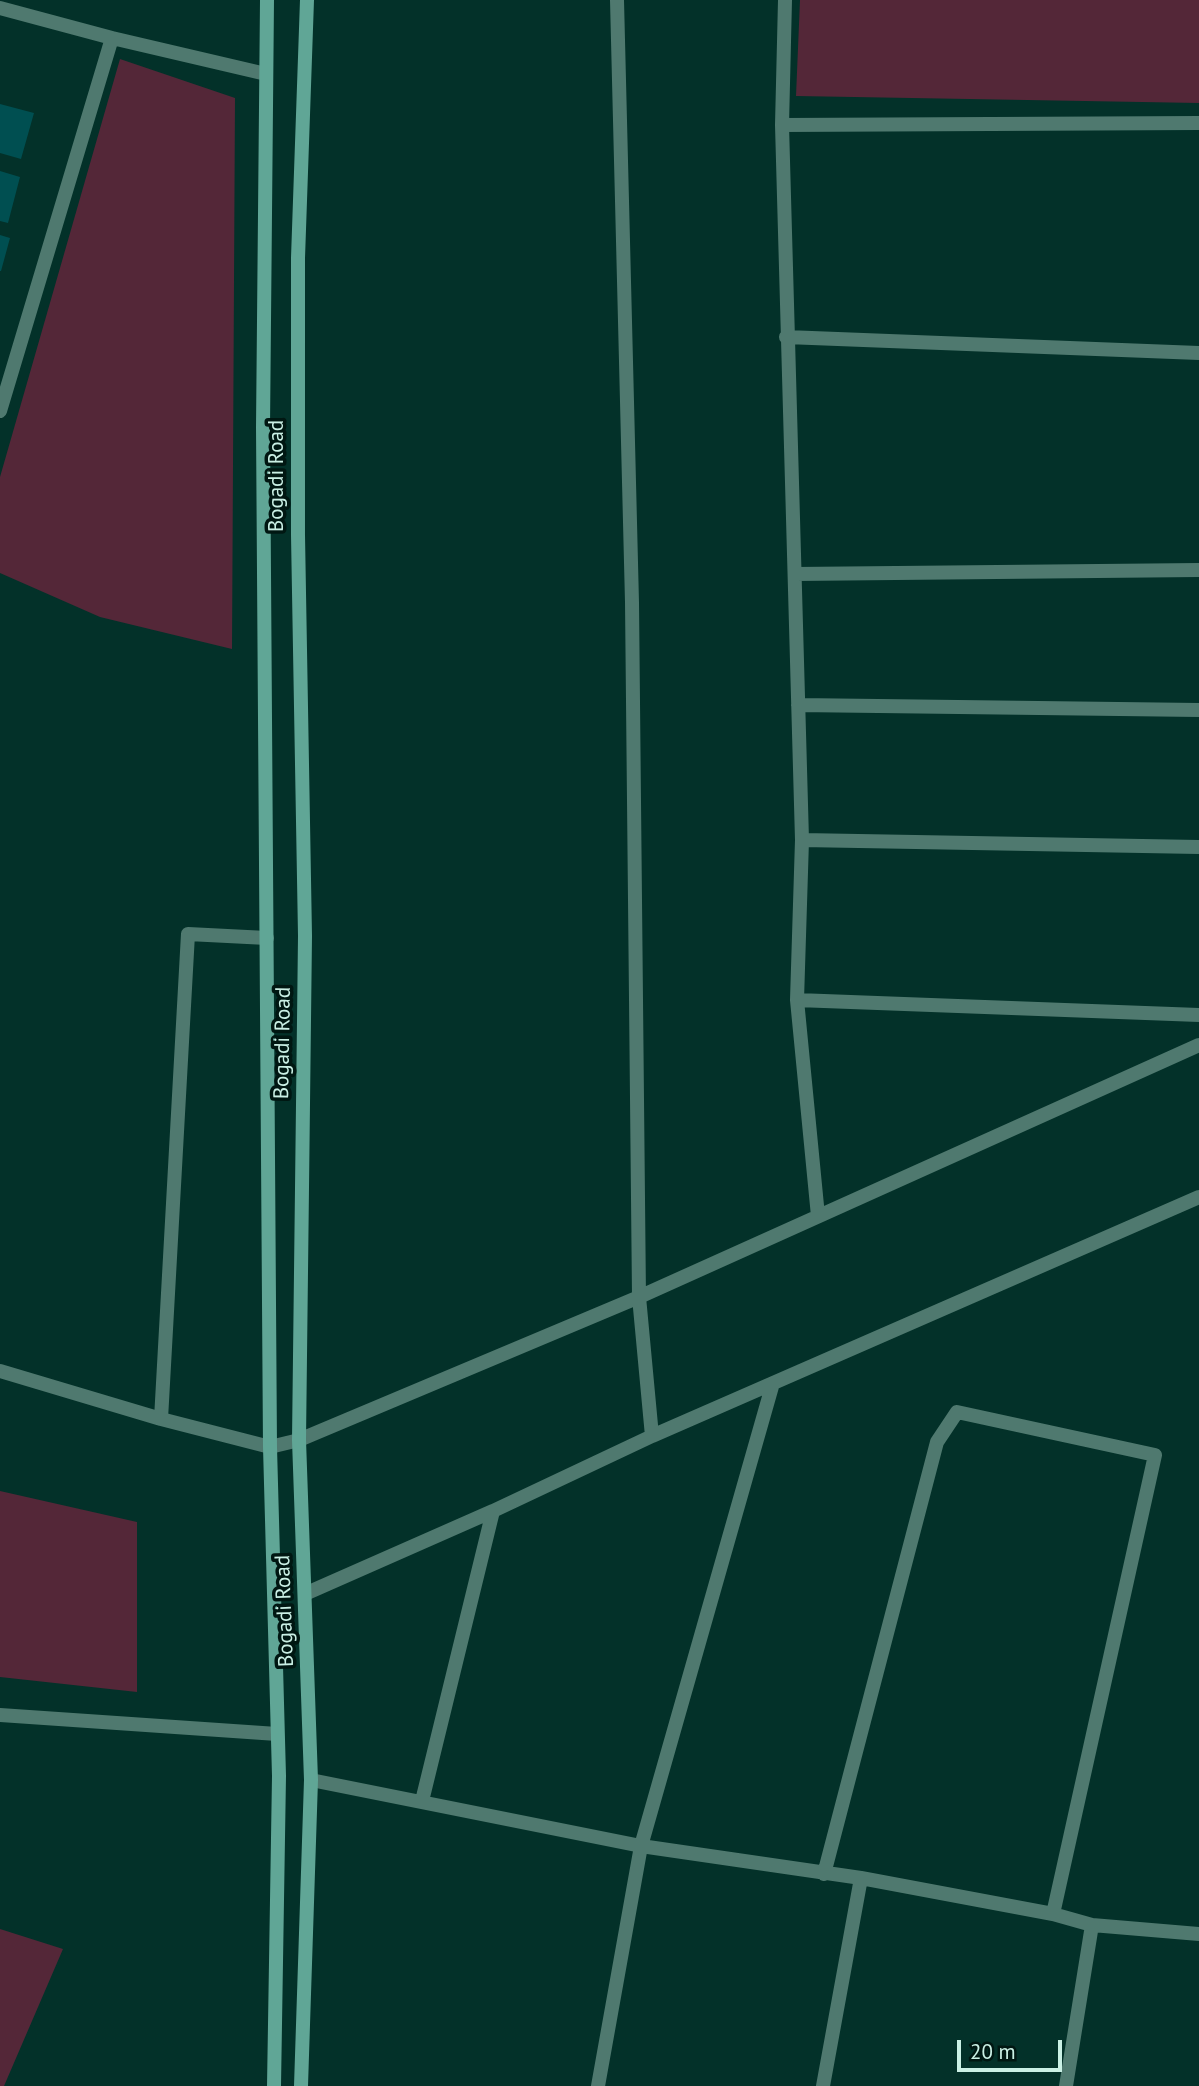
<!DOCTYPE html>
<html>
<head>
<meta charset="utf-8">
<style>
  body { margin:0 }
  #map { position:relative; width:1199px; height:2086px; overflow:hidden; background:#033129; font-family:"PT Sans",sans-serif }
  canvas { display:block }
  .scale { position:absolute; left:957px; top:2040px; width:105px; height:32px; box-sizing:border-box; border:4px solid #caf0e5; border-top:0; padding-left:9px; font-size:21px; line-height:24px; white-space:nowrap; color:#caf0e5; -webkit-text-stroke:5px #001712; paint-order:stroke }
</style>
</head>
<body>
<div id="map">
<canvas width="1199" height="2086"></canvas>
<div class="scale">20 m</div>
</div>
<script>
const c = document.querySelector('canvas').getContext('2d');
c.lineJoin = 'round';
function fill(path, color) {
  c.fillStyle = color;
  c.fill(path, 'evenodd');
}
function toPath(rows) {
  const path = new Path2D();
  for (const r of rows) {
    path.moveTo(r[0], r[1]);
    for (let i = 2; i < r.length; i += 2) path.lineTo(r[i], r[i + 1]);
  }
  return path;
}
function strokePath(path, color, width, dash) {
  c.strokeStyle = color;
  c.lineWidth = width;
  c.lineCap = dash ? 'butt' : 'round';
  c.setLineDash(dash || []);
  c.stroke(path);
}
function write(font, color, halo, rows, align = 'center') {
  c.font = font + ' "PT Sans",sans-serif';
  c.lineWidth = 7;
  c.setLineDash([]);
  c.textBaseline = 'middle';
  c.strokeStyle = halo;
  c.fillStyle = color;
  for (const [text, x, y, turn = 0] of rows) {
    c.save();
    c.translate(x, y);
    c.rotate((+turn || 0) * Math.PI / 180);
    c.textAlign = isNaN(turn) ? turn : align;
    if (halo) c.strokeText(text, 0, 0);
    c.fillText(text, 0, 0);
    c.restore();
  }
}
fill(toPath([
  [800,0,1199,0,1199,103,796,96],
  [120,59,235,98,232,649,100,617,0,573,0,477],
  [0,1491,137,1522,137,1692,0,1677],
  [0,1929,63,1949,4,2086,0,2086]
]), '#542738');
fill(toPath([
  [0,104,34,113,21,159,0,153],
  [0,171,20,177,8,223,0,221],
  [0,235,10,238,1,271,0,271]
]), '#004f51');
strokePath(toPath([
  [0,1715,277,1734]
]), '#4f796f', 14);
strokePath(toPath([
  [617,0,632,602,639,1297,652,1436],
  [0,8,112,38],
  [782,125,785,0],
  [786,337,1199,353],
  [0,411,112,38,266,74],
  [795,574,1199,570],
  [798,705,1199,710],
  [802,840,1199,847],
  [797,1000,1199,1015],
  [818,1216,797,1000,802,840,782,125,1199,123],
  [0,1371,161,1419,270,1447,299,1440,639,1297,1199,1045],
  [161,1419,188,934,267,938],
  [307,1593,493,1511,652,1436,1199,1197],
  [311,1780,641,1846,861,1878,1053,1914,1092,1925,1199,1934],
  [422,1801,493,1511],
  [824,1874,937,1442,957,1412,1155,1455,1053,1914],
  [598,2086,641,1846,773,1383],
  [823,2086,861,1878],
  [1066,2086,1092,1925]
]), '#4f796f', 14);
strokePath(toPath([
  [267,0,263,427,270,1447,279,1776,274,2086],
  [301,2086,311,1780,299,1440,305,936,298,535,298,258,307,0]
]), '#60a696', 14);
write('21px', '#caf0e5', '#001712', [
  ["Bogadi Road",277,476,-90],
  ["Bogadi Road",283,1043,-89],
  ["Bogadi Road",285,1611,-92]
]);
</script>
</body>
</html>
